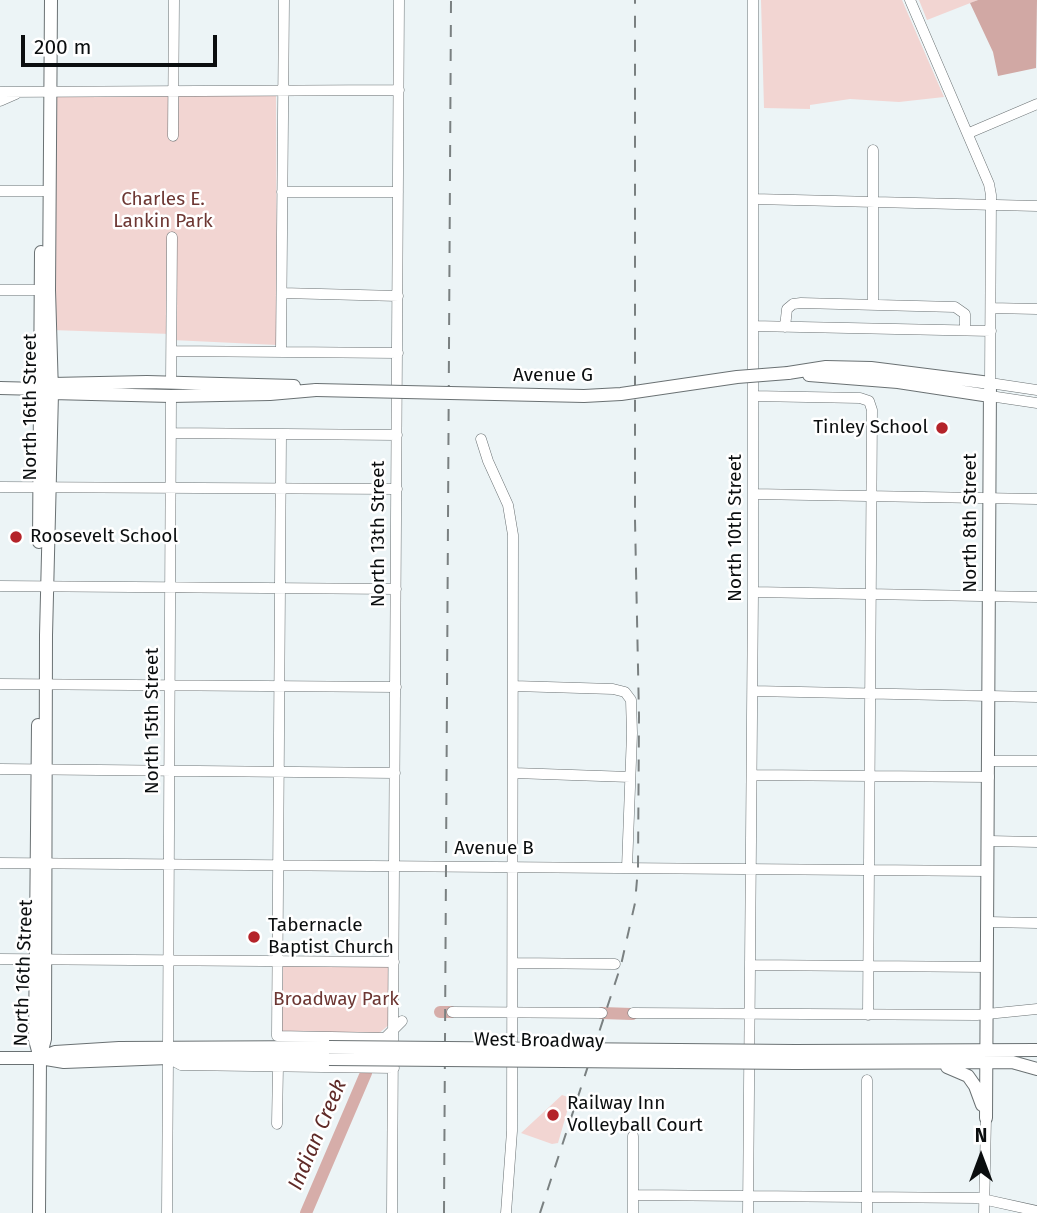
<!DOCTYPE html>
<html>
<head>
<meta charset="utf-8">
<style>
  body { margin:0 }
  #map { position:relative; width:1037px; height:1213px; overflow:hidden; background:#ecf4f6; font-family:"Fira Sans",sans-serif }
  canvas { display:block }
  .north { position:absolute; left:946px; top:1122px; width:70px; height:70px; -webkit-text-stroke:5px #fff; paint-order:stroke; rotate:0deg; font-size:19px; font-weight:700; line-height:28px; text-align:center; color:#0b0e0f }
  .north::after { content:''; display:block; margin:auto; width:24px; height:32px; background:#0b0e0f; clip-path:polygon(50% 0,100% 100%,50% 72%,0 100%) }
  .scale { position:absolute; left:21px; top:35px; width:196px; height:32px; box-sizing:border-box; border:4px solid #0b0e0f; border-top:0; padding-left:9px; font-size:21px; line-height:24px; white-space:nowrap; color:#0b0e0f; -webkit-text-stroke:5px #fff; paint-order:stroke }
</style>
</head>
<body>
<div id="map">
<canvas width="1037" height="1213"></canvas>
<div class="north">N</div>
<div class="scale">200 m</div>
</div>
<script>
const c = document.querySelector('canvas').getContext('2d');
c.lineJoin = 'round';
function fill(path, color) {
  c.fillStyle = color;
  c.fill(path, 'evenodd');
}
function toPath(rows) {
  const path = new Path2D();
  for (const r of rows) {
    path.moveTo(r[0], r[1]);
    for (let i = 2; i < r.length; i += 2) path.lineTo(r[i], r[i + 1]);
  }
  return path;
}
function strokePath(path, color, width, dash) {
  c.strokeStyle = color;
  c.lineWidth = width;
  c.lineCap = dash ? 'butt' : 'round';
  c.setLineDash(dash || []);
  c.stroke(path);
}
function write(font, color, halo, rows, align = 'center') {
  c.font = font + ' "Fira Sans",sans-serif';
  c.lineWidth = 5;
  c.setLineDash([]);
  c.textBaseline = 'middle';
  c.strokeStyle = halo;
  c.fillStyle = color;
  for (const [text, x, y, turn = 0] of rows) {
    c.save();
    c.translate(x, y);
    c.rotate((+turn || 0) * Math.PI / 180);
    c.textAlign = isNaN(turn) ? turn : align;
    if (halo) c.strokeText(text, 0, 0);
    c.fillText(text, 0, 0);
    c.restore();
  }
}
fill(toPath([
  [761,0,902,0,944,97,899,102,850,99,810,105,810,109,764,108],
  [919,0,978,0,927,20],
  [276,90,277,345,172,340,171,334,51,330,50,92],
  [282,965,390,966,390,1024,378,1034,282,1034],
  [562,1095,571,1098,558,1143,552,1144,521,1133]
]), '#f2d5d2');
fill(toPath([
  [978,0,1037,0,1036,68,998,76,993,52,970,3]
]), '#d1a8a4');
strokePath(toPath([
  [440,1012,451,1012],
  [602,1013,632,1014],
  [306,1213,366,1073]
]), '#d6ada9', 12);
const minor = toPath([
  [910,0,989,184,991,195,990,383,1037,390],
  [0,92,399,90],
  [0,101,16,94],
  [969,133,1037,104],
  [173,136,174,0],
  [0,191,50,191],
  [282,192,398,192],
  [754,199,1037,206],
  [0,290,45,290],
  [282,293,398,296],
  [873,305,873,150],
  [991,308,1037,309],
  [753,326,991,331],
  [785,327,787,309,793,304,801,303,955,307,965,314,965,330],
  [172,351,398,353],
  [281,351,284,0],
  [171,383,172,237],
  [753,396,860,398,869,401,872,410,868,1015],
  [990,396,1037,403],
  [172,433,397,435],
  [281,434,277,1036,385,1038,402,1021],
  [481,439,488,461,508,505,513,535,512,1131,506,1213],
  [0,487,397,489],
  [753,494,1037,499],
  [0,586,396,589],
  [753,592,1037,597],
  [0,684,396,687],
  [514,686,613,689,625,692,631,700,632,733,627,868],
  [753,691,1037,697],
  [989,761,1037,761],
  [0,769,395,773],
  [514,773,630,777],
  [752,775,989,777],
  [989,841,1037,842],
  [0,863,988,871],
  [988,922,1037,923],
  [0,959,394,962],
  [513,963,615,964],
  [750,965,987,967],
  [452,1012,602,1013],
  [633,1013,977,1015,1037,1009],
  [168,1047,171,396],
  [277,1124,278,1066],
  [633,1136,633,1213],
  [633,1195,978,1198,1037,1211],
  [167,1213,168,1058,181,1065,394,1068],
  [392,1213,399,0],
  [748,1213,753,592,753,0],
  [867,1213,867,1080],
  [984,1213,986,1118]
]);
const major = toPath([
  [788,373,826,367,871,368,990,383,986,1118],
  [809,375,898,382,990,396],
  [47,386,52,384,147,382,294,386],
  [0,388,40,389,52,393,171,396,270,394,316,390],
  [39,542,41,252],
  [38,725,35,1040,40,1058],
  [795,1051,1037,1050],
  [0,1058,40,1058,64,1062,168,1058,329,1059],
  [40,1058,55,1052,119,1048,329,1047],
  [795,1063,1012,1062,1037,1069],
  [947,1067,968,1076,975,1086,982,1105],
  [39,1213,40,1058,45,1039,46,635,52,393,49,290,51,0]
]);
strokePath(minor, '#6a7173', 11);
strokePath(major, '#6a7173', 14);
strokePath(minor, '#fff', 10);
strokePath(major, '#fff', 12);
strokePath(toPath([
  [444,1213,451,0],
  [540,1213,621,965,635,903,638,868,639,716,635,520,635,0]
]), '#7a8081', 2, [12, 12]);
const majorBridge = toPath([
  [316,390,584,396,621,394,737,377,788,373],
  [329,1047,795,1051],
  [329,1059,795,1063]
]);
strokePath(majorBridge, '#6a7173', 14, []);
strokePath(majorBridge, '#fff', 12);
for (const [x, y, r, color] of [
  [942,428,7,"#b42329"],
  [16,537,7,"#b42329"],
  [254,937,7,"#b42329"],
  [553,1115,7,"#b42329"]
]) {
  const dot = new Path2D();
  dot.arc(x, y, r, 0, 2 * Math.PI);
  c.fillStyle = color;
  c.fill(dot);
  strokePath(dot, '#fff', 2.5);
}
write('19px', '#6d3733', '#fff', [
  ["Charles E.",163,200],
  ["Lankin Park",163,222],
  ["Broadway Park",336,1000]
]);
write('19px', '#0b0e0f', '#fff', [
  ["Avenue G",553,376],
  ["North 16th Street",31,407,-90],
  ["North 8th Street",971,523,-90],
  ["North 10th Street",736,528,-90],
  ["North 13th Street",379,534,-90],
  ["North 15th Street",153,721,-90],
  ["Avenue B",494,849],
  ["North 16th Street",24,973,-88],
  ["West Broadway",539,1041,1]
]);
write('19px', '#0b0e0f', '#fff', [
  ["Tinley School",928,428,"right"],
  ["Roosevelt School",30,537],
  ["Tabernacle",268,926],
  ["Baptist Church",268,948],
  ["Railway Inn",567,1104],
  ["Volleyball Court",567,1126]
], 'left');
write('italic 21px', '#5f2a27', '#fff', [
  ["Indian Creek",318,1135,-67]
]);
</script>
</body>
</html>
